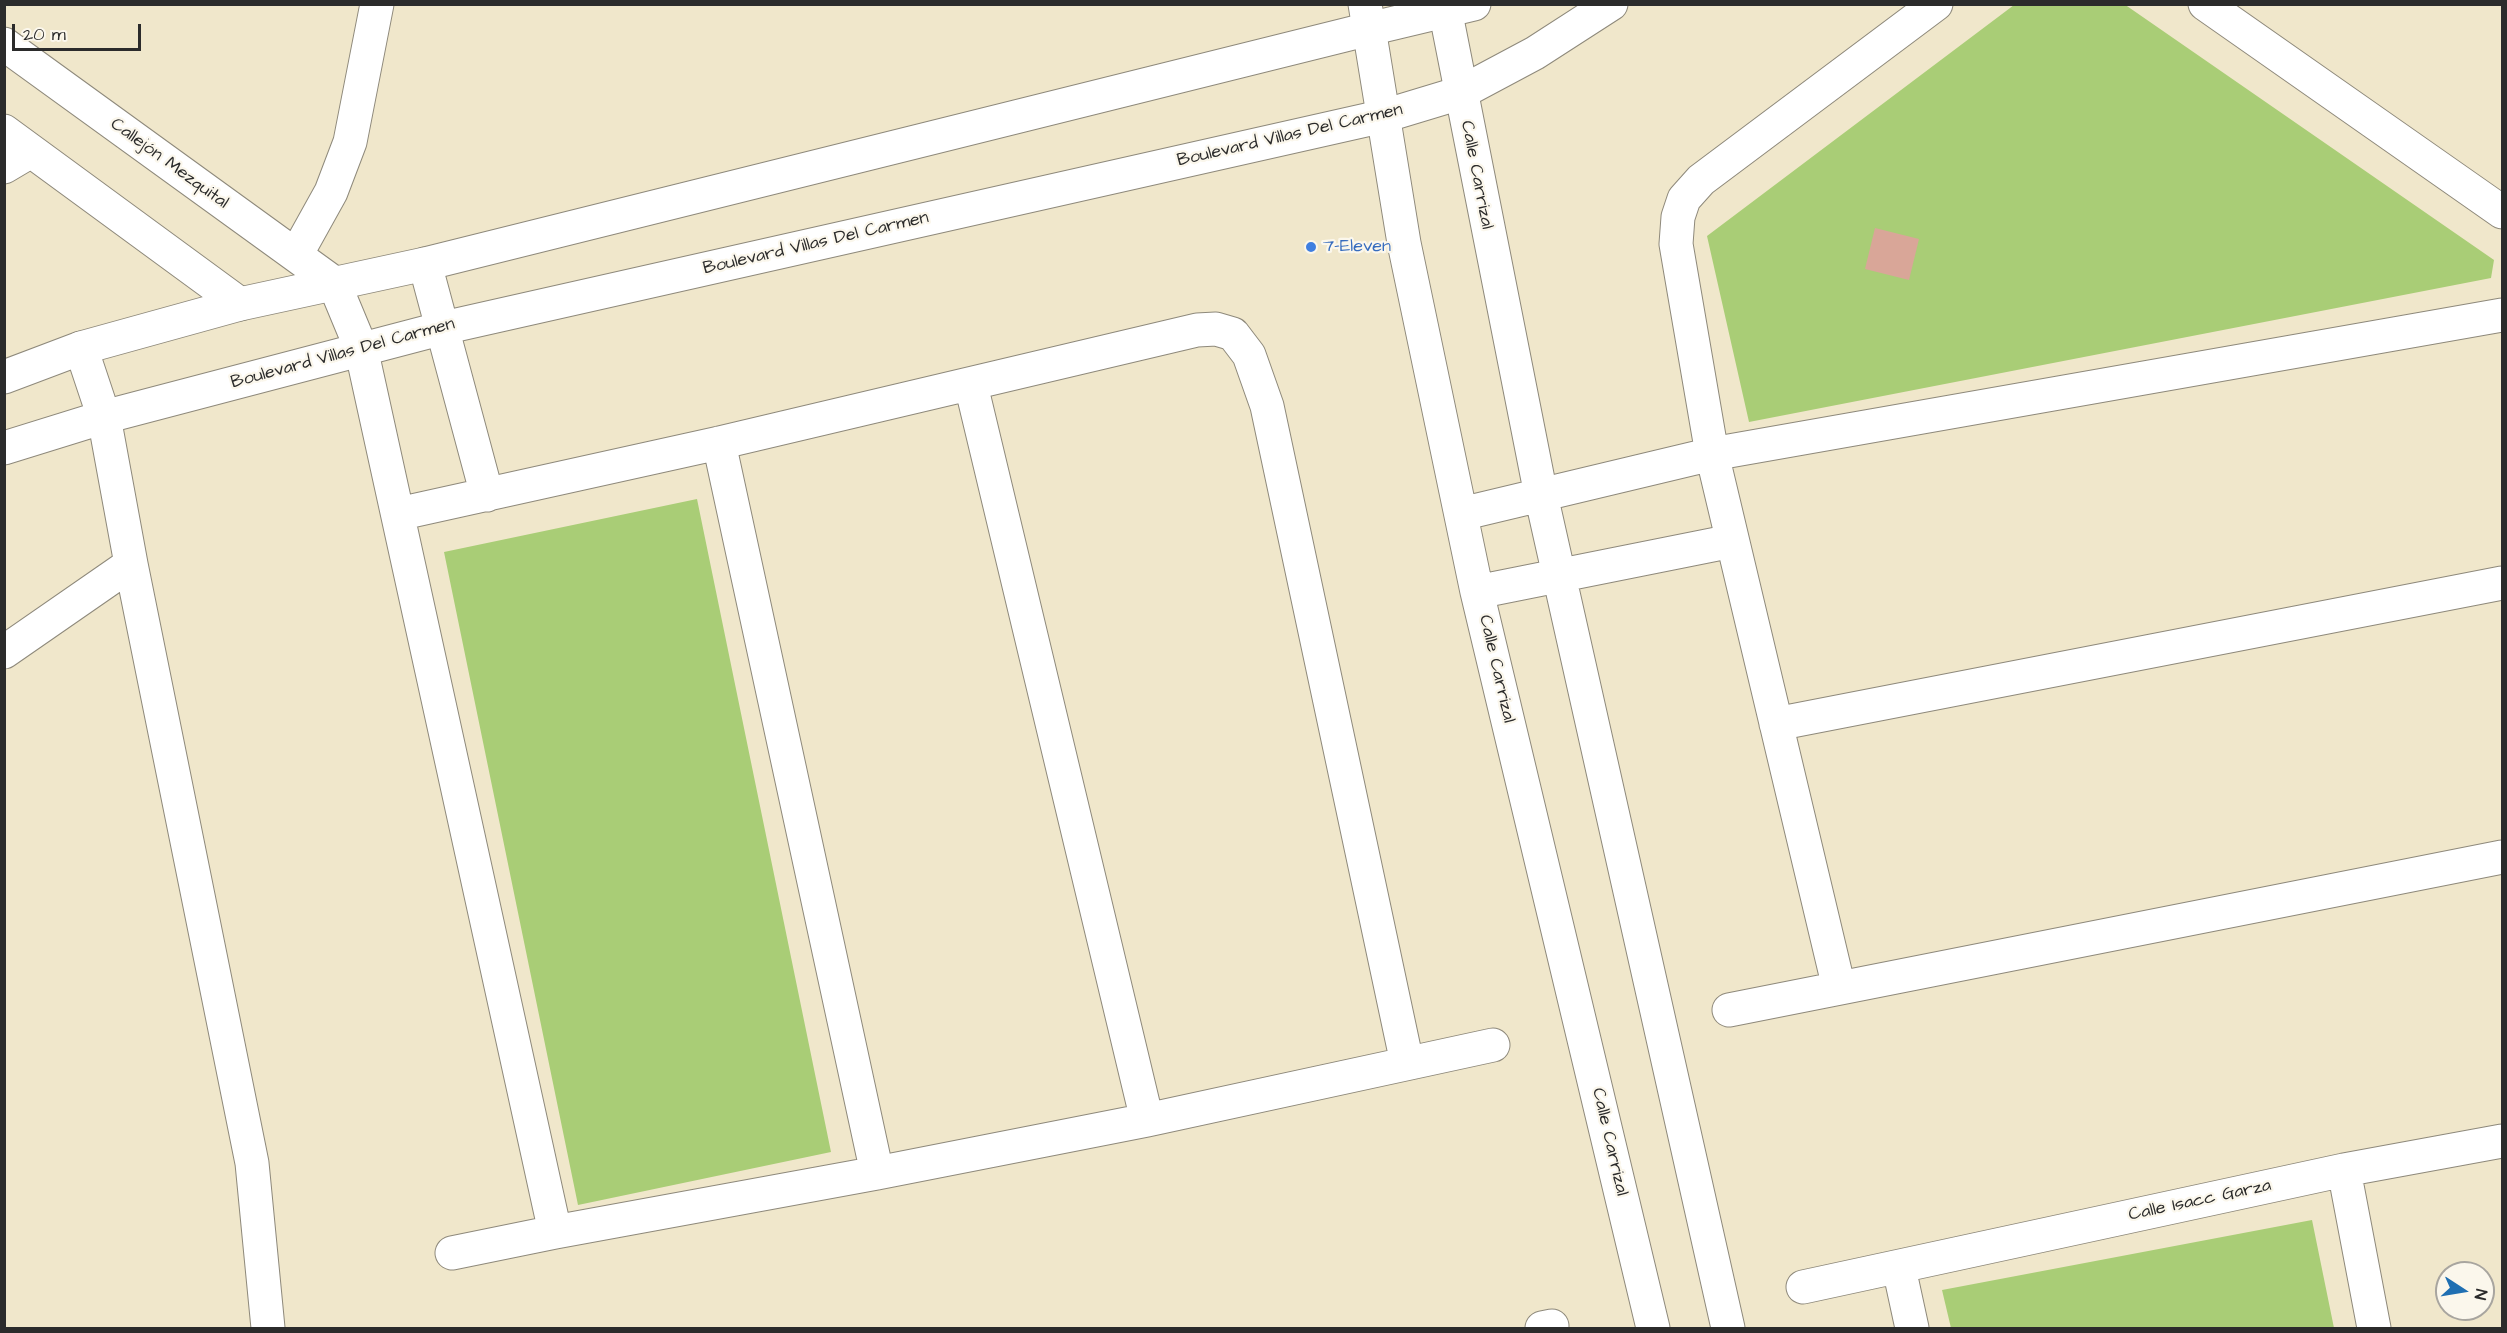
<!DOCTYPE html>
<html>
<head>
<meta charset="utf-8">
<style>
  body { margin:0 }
  #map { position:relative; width:2507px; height:1333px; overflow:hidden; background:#f0e7cb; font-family:"Architects Daughter",sans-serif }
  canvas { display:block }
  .frame { position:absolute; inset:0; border:6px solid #2b2b2b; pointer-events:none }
  .north { position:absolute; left:2435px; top:1261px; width:60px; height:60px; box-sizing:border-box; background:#fbf7ec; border:2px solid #a8a59f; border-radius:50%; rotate:102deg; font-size:16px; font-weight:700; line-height:24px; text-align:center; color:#2b2b2b }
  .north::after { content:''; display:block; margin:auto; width:21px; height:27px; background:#1f6fb2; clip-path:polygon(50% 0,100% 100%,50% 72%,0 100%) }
  .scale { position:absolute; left:12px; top:24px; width:129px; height:27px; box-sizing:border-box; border:3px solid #2b2b2b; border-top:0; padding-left:8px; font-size:18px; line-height:21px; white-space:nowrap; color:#2b2b2b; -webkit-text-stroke:4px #fbf7ec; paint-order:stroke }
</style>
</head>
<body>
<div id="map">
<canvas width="2507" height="1333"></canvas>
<div class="frame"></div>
<div class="north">N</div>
<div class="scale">20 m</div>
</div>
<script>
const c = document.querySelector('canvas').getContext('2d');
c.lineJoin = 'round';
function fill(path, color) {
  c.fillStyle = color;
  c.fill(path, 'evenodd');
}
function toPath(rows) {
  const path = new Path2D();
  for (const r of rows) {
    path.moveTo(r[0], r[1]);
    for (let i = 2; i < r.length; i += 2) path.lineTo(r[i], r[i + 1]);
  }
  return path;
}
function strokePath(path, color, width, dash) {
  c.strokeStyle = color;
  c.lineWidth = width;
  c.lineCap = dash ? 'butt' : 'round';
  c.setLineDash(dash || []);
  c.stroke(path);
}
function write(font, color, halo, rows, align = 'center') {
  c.font = font + ' "Architects Daughter",sans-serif';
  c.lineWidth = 4.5;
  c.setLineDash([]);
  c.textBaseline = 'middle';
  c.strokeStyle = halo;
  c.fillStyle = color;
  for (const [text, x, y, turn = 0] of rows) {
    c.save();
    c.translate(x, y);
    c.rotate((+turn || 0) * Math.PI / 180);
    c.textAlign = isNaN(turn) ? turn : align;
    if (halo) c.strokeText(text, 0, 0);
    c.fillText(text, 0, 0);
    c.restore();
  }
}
fill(toPath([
  [2124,4,2494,260,2491,278,1749,422,1707,236,2014,5],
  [697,499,831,1152,578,1205,444,552],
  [2312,1220,2334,1328,1951,1328,1942,1290]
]), '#a9cd76');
fill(toPath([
  [1875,228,1919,239,1909,280,1865,269]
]), '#d9a698');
const street = toPath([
  [1365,4,1404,243,1477,592,1653,1328],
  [1444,4,1541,495,1728,1328],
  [2205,4,2502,212],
  [4,44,334,283,361,348,555,1232],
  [4,131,240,304],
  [4,167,31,151],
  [296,255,331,192,350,142,377,4],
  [425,264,487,495],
  [81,348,104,417,131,564,252,1163,268,1328],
  [971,385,1147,1120],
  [719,443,877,1173],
  [398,514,719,443,1197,330,1216,329,1233,334,1249,355,1267,406,1407,1063],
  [1461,514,1712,454,2502,315],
  [1477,592,1732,541],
  [4,652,131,564],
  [1776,724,2502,583],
  [1839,988,1712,454,1676,244,1678,217,1684,199,1701,180,1936,4],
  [1729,1010,2502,857],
  [2344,1170,2374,1328],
  [452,1253,555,1232,877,1173,1147,1120,1493,1045],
  [1899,1268,1912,1328],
  [1803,1287,2344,1170,2502,1141],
  [1542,1328,1552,1326]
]);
const secondary = toPath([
  [4,377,81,348,240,304,425,264,1369,29,1474,4],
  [4,448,104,417,443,328,1384,116,1460,93,1535,53,1611,4]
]);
strokePath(street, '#8e897b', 35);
strokePath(secondary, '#8e897b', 35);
strokePath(street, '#fff', 33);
strokePath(secondary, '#fff', 33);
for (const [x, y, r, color] of [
  [1311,247,6,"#3f7fe0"]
]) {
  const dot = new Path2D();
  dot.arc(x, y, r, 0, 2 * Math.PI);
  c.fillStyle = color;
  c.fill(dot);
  strokePath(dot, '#fbf7ec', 2);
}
write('18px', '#2b2b2b', '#fbf7ec', [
  ["Boulevard Villas Del Carmen",1290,136,-13],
  ["Callejón Mezquital",169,164,36],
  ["Calle Carrizal",1476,175,79],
  ["Boulevard Villas Del Carmen",816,244,-13],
  ["Boulevard Villas Del Carmen",343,354,-15],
  ["Calle Carrizal",1496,669,77],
  ["Calle Carrizal",1609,1142,77],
  ["Calle Isacc Garza",2200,1201,-12]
]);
write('18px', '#366cbe', '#fbf7ec', [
  ["7-Eleven",1323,247]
], 'left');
</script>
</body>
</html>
